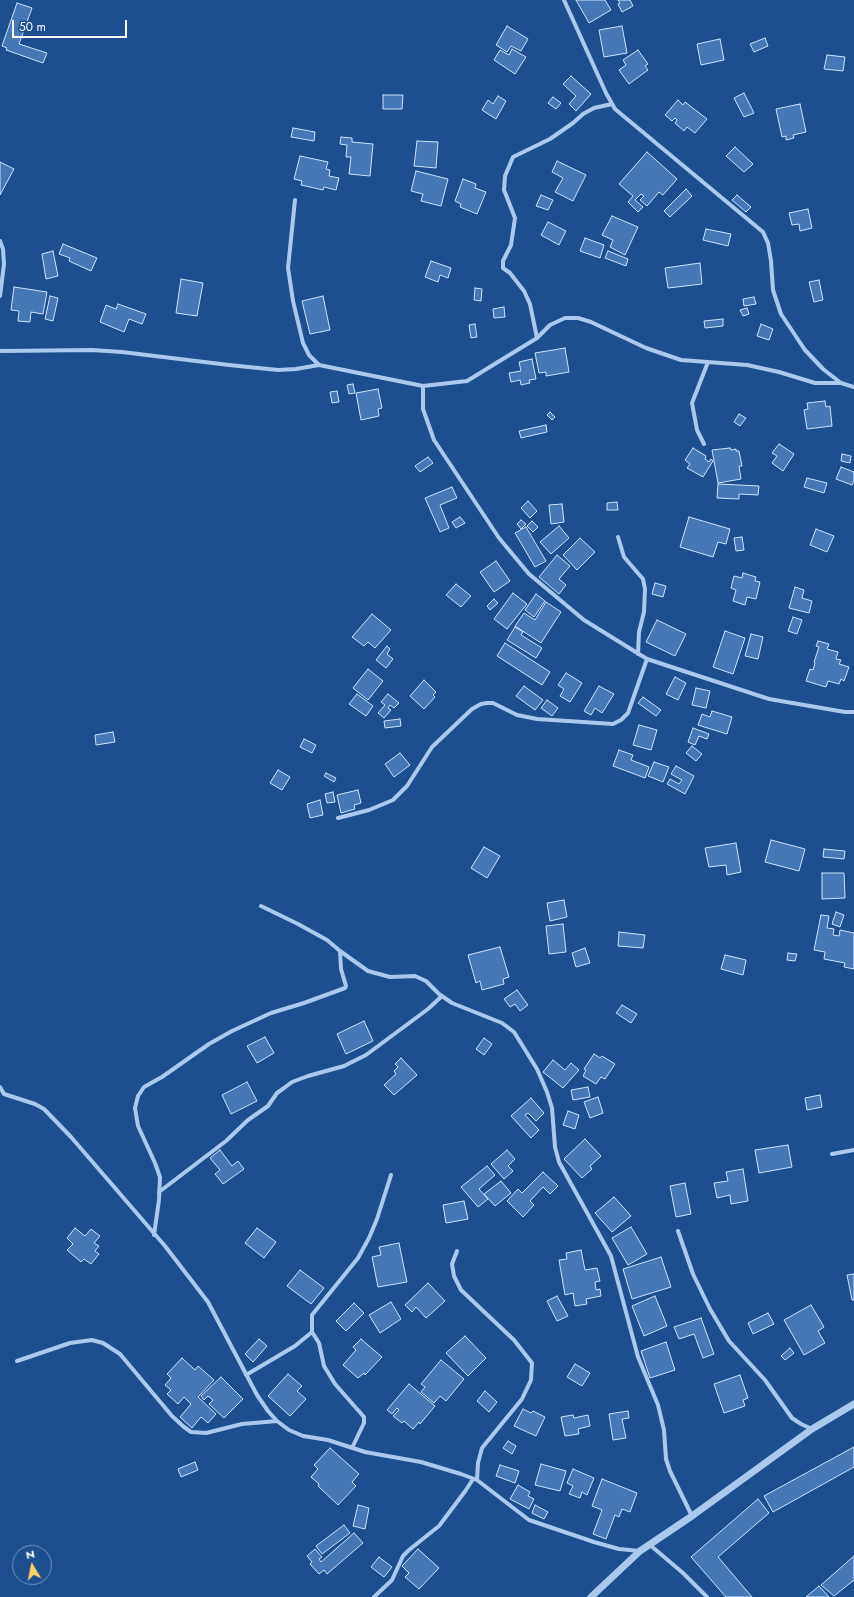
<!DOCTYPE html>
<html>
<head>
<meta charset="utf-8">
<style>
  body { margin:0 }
  #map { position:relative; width:854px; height:1597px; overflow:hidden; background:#1b4f8f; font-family:Jost,sans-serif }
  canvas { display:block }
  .north { position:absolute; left:12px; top:1545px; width:40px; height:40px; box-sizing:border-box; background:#1b4f8f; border:1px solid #7695bc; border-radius:50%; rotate:350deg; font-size:11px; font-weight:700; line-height:16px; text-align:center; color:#fff }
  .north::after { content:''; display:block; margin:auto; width:14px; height:18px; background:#ffd166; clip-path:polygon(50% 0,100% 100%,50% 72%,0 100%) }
  .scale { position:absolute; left:12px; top:20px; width:115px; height:18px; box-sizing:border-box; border:2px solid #fff; border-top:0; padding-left:5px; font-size:12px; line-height:14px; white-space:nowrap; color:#fff; -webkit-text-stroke:3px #1b4f8f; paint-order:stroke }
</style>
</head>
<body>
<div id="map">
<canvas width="854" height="1597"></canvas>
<div class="north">N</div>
<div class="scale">50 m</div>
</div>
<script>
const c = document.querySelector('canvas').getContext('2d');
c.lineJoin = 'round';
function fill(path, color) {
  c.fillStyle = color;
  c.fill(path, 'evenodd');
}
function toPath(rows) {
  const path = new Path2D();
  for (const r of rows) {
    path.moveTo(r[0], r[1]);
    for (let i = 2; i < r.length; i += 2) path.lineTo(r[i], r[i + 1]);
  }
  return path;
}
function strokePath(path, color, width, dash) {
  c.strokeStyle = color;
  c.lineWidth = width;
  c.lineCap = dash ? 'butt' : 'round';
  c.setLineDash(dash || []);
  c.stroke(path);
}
const building = toPath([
  [576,0,605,0,611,10,589,23,576,0],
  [618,0,630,0,633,6,622,12,618,4,620,3,618,0],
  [17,3,32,8,19,44,47,53,43,63,6,50,7,48,2,46,17,3],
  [507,26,528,39,521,51,511,46,507,52,496,45,507,26],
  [622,26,627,53,604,57,599,30,622,26],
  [765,38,768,46,754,52,750,44,765,38],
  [720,39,724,60,701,65,697,44,720,39],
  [512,49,526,57,515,74,494,60,500,50,509,55,512,49],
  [638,50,648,64,645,66,648,70,629,84,619,70,626,65,623,60,638,50],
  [827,55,845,57,843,71,824,69,827,55],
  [571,76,591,94,576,111,569,104,576,96,563,84,571,76],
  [744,93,754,113,744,117,734,98,744,93],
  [383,95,403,95,402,109,383,109,383,95],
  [498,96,506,101,496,119,482,110,488,100,493,104,498,96],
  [553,97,561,103,556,109,548,103,553,97],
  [678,100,683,105,685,102,707,119,695,133,687,127,684,131,675,123,677,120,675,118,672,121,665,115,678,100],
  [800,104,806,132,793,135,794,138,786,140,786,136,782,137,776,109,800,104],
  [293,128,315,132,314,141,291,137,293,128],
  [341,137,352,138,352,142,373,144,370,176,349,174,351,157,346,157,347,145,340,144,341,137],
  [417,141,438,142,436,168,414,166,417,141],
  [735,147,753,164,744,172,726,156,735,147],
  [647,152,677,179,663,195,659,192,647,206,640,200,644,196,641,194,635,200,643,207,638,212,628,202,633,196,619,184,647,152],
  [300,156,328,162,326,169,330,170,329,176,339,178,336,190,324,187,323,190,301,185,302,181,294,179,300,156],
  [557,161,586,175,573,201,555,192,563,178,552,172,557,161],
  [0,162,14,169,0,195,0,162],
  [416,171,448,179,441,206,421,201,423,194,411,191,416,171],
  [463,179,476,184,475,188,486,192,477,214,460,207,461,204,455,201,463,179],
  [686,189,692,196,670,217,664,211,686,189],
  [541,195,553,200,548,210,536,206,541,195],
  [737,195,751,207,746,212,732,200,737,195],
  [808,209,812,228,800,231,799,224,792,225,789,213,808,209],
  [612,216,638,227,625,255,610,247,613,240,602,235,612,216],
  [548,222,566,231,559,245,541,235,548,222],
  [706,229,731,234,728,246,703,240,706,229],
  [585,238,604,245,600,258,580,251,585,238],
  [63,244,97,258,91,271,69,261,70,258,59,254,63,244],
  [53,251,58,276,46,279,42,254,53,251],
  [608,251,628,259,626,266,605,258,608,251],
  [431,261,451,268,448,278,440,275,438,282,425,277,431,261],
  [700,263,702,284,668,288,665,268,700,263],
  [181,279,203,283,197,316,176,313,181,279],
  [819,280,823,300,814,302,809,282,819,280],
  [14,287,47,292,43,314,31,312,30,322,18,321,19,311,11,310,14,287],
  [475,288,482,289,481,301,474,300,475,288],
  [50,296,58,298,53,321,45,319,50,296],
  [323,296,330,330,310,334,302,301,323,296],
  [754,297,756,304,744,306,743,299,754,297],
  [118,304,146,314,142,324,129,319,124,332,100,322,106,305,116,309,118,304],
  [504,307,505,317,494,318,493,309,504,307],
  [747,308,749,314,743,316,740,310,747,308],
  [723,319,723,326,705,328,704,321,723,319],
  [475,324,477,337,471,338,469,325,475,324],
  [761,324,773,329,769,340,757,336,761,324],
  [565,348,569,372,546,376,546,372,539,373,535,353,565,348],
  [532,359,536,379,529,380,530,383,521,385,520,380,511,382,509,373,521,371,519,362,532,359],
  [353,384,355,393,349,394,347,385,353,384],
  [378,389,382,408,378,409,379,416,361,420,356,393,378,389],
  [337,391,339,402,332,403,330,392,337,391],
  [825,401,826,407,830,406,832,426,807,429,804,410,808,409,807,403,825,401],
  [550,412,555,417,552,420,547,415,550,412],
  [739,414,746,418,740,426,734,422,739,414],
  [546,425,547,432,521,438,519,431,546,425],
  [779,444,794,454,783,471,772,463,777,456,772,453,779,444],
  [693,448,706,456,705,459,709,462,711,459,713,461,703,477,687,468,690,464,685,460,693,448],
  [730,448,731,450,736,449,736,451,739,451,742,466,739,466,741,479,718,483,712,450,730,448],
  [842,454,851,456,850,463,841,461,842,454],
  [428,457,433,463,420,472,415,466,428,457],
  [841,467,854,472,854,480,852,485,836,479,841,467],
  [807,478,827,483,824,493,804,487,807,478],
  [718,484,759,486,758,495,739,494,739,499,717,498,718,484],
  [452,487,457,498,440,505,449,528,440,532,425,498,452,487],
  [528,501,537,511,530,518,521,508,528,501],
  [617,502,618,510,607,510,607,503,617,502],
  [562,504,564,522,551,524,549,505,562,504],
  [460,517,465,523,456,528,452,522,460,517],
  [689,517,730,529,726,544,718,542,713,557,680,547,689,517],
  [521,520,526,524,521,529,517,524,521,520],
  [532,521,538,527,533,532,527,526,532,521],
  [559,526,569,538,551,554,540,542,559,526],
  [526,527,546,561,535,567,515,533,526,527],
  [816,529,834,536,827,552,810,545,816,529],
  [742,537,744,550,736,551,734,538,742,537],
  [580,538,595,552,577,570,563,555,580,538],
  [557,555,570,566,559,579,566,585,559,594,539,577,557,555],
  [496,561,510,581,494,592,480,572,496,561],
  [743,573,756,577,755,581,760,582,756,599,747,597,745,605,733,601,736,590,731,588,734,576,742,578,743,573],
  [655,583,666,586,663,597,652,594,655,583],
  [456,584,471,596,461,607,446,595,456,584],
  [795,587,804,590,802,598,812,601,809,613,789,608,795,587],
  [513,593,527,604,507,629,494,619,513,593],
  [536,594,545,601,534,617,525,610,536,594],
  [494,599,498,603,490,610,487,606,494,599],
  [546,602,561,612,541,643,515,626,524,613,535,620,546,602],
  [372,614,391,630,375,648,368,642,364,646,352,637,372,614],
  [793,617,802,620,797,634,788,631,793,617],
  [657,620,686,634,675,656,646,642,657,620],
  [515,627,523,632,521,635,542,648,536,658,507,640,515,627],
  [725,631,745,638,733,674,713,667,725,631],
  [751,634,763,637,758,659,745,656,751,634],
  [818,641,829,644,827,649,838,652,836,659,841,660,839,664,849,667,844,681,841,679,839,684,828,681,826,687,806,681,810,669,813,670,815,663,814,662,819,647,816,646,818,641],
  [505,643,550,672,542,685,497,656,505,643],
  [387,646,390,649,387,654,393,659,386,668,376,660,387,646],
  [368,669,383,681,368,700,353,688,368,669],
  [566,673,582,683,570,702,560,696,564,689,558,685,566,673],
  [675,677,686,683,678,700,666,694,675,677],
  [424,680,436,692,433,695,435,697,424,709,410,696,424,680],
  [524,686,543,700,535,710,516,696,524,686],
  [599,686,614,694,602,713,595,708,591,715,584,711,599,686],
  [696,688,710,691,706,708,692,705,696,688],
  [357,694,373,706,366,716,349,704,357,694],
  [388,694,399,703,394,708,390,705,388,708,391,710,384,718,378,713,385,705,381,702,388,694],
  [643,697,661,710,656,716,638,703,643,697],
  [547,700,558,708,552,716,541,708,547,700],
  [712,711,732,717,727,734,698,725,702,714,710,717,712,711],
  [400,719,401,726,385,728,384,721,400,719],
  [639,725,657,730,651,750,633,745,639,725],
  [693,728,709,734,707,739,699,736,695,745,688,742,693,728],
  [113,732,115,742,96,745,95,735,113,732],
  [304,739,316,745,312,753,300,747,304,739],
  [692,746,702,754,696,761,686,753,692,746],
  [619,750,633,755,631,760,649,767,645,778,613,766,619,750],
  [400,753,410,765,394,777,385,764,400,753],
  [654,762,669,767,663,782,648,776,654,762],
  [676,766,694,776,685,794,667,784,670,779,679,784,682,780,671,774,676,766],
  [278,770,290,777,282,790,270,783,278,770],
  [326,773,336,778,334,782,324,776,326,773],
  [358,790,361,803,354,805,355,809,341,813,337,795,358,790],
  [333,792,335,802,327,803,325,794,333,792],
  [320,800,323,815,310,818,307,804,320,800],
  [771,840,805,849,799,871,765,862,771,840],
  [736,843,741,872,727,875,726,865,709,867,705,848,736,843],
  [484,847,500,856,487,878,471,868,484,847],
  [824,849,845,851,844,859,823,857,824,849],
  [822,873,844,873,845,898,822,899,822,873],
  [564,900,567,917,550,921,547,903,564,900],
  [836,912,844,915,840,927,832,924,836,912],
  [821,915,829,916,827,928,834,929,833,935,839,936,840,930,854,933,854,969,844,967,845,963,824,959,825,952,814,950,821,915],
  [563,924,566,952,549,954,546,926,563,924],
  [619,932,645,935,643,948,618,946,619,932],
  [500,947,509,977,503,979,504,984,482,990,480,981,476,983,468,955,500,947],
  [585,948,590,963,576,967,572,953,585,948],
  [788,953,797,954,795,961,787,960,788,953],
  [725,955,746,960,743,975,721,969,725,955],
  [517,990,528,1005,520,1011,515,1004,510,1007,504,999,517,990],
  [622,1005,637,1014,631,1023,616,1013,622,1005],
  [364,1021,373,1041,346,1054,337,1034,364,1021],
  [265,1037,274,1053,257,1063,247,1046,265,1037],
  [484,1038,492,1044,484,1055,476,1049,484,1038],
  [594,1054,600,1058,602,1056,615,1064,605,1079,601,1077,596,1084,583,1076,586,1070,584,1069,594,1054],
  [401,1058,417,1075,394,1095,384,1085,396,1074,394,1071,398,1067,395,1064,401,1058],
  [553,1060,565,1070,571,1063,579,1070,563,1088,543,1072,553,1060],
  [247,1082,257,1101,231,1114,222,1095,247,1082],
  [588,1087,590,1097,573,1100,571,1090,588,1087],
  [820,1095,822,1107,807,1110,805,1098,820,1095],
  [598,1097,603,1113,590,1118,584,1102,598,1097],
  [531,1098,544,1113,536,1121,528,1113,525,1115,539,1130,531,1138,511,1116,531,1098],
  [568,1111,579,1115,575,1129,563,1125,568,1111],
  [585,1139,601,1156,590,1166,592,1169,582,1178,564,1159,585,1139],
  [788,1145,792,1167,759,1173,755,1150,788,1145],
  [220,1150,232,1166,238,1161,244,1169,223,1184,215,1174,220,1170,210,1158,220,1150],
  [507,1150,515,1159,508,1166,513,1171,504,1179,491,1164,507,1150],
  [487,1166,495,1175,479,1189,488,1199,478,1207,461,1187,487,1166],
  [743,1169,748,1201,731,1204,730,1195,717,1198,714,1183,728,1181,726,1172,743,1169],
  [543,1172,558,1186,550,1194,543,1187,530,1201,534,1205,523,1217,507,1201,518,1189,522,1193,543,1172],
  [501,1181,511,1193,495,1206,484,1194,501,1181],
  [685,1183,691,1214,676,1217,670,1186,685,1183],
  [614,1197,631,1216,612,1232,595,1213,614,1197],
  [464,1201,468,1219,446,1223,443,1205,464,1201],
  [631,1227,647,1254,628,1265,612,1238,631,1227],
  [75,1228,85,1236,91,1229,100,1236,94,1243,99,1246,95,1251,99,1254,91,1264,84,1259,81,1262,67,1250,73,1244,67,1238,75,1228],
  [257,1228,276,1242,264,1258,245,1243,257,1228],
  [399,1243,407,1282,378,1287,372,1257,381,1255,379,1247,399,1243],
  [581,1250,585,1270,597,1268,600,1281,595,1282,596,1290,600,1289,601,1296,586,1299,587,1304,575,1306,573,1293,565,1295,559,1260,567,1259,566,1253,581,1250],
  [661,1257,671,1287,632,1299,623,1269,661,1257],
  [300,1270,324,1288,311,1304,287,1286,300,1270],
  [854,1274,854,1300,852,1300,847,1275,854,1274],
  [428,1283,445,1301,426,1318,416,1307,412,1312,405,1305,428,1283],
  [557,1296,568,1316,557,1321,547,1301,557,1296],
  [655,1296,667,1326,644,1336,632,1306,655,1296],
  [391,1302,401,1319,380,1333,369,1315,391,1302],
  [354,1303,364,1313,346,1331,336,1321,354,1303],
  [811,1305,824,1327,818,1331,825,1343,804,1355,784,1320,811,1305],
  [768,1313,774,1324,753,1334,748,1323,768,1313],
  [701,1318,714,1354,703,1358,694,1334,679,1339,674,1327,701,1318],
  [465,1336,486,1358,468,1376,446,1353,465,1336],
  [259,1339,267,1346,253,1362,245,1354,259,1339],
  [361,1339,382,1357,365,1375,364,1373,358,1378,343,1365,356,1350,353,1347,361,1339],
  [666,1342,675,1370,650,1378,641,1351,666,1342],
  [790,1348,794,1353,785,1360,781,1356,790,1348],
  [182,1358,195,1370,198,1366,214,1380,198,1397,216,1414,208,1423,201,1417,192,1428,180,1417,191,1404,184,1397,178,1404,167,1394,171,1390,165,1385,171,1378,167,1374,182,1358],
  [441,1360,464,1379,446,1401,440,1396,434,1403,421,1392,425,1387,421,1384,441,1360],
  [575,1364,590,1373,582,1386,567,1377,575,1364],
  [288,1374,302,1386,297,1391,306,1399,290,1416,268,1396,288,1374],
  [740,1375,748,1398,743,1400,745,1406,724,1413,714,1384,740,1375],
  [221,1377,243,1399,224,1418,209,1404,213,1400,208,1396,204,1400,201,1396,221,1377],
  [409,1384,435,1406,420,1424,419,1422,413,1429,404,1421,402,1423,393,1416,399,1410,397,1408,392,1414,387,1410,409,1384],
  [485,1391,497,1402,489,1412,477,1401,485,1391],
  [523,1409,531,1413,533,1411,545,1417,536,1436,514,1426,523,1409],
  [628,1411,629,1418,622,1419,626,1438,613,1440,609,1414,628,1411],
  [573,1415,574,1418,588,1415,590,1426,578,1429,579,1434,565,1436,561,1417,573,1415],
  [508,1441,516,1446,512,1454,503,1448,508,1441],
  [854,1447,854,1467,773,1512,764,1496,854,1447],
  [330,1448,359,1474,352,1482,356,1486,338,1505,318,1486,319,1484,311,1477,318,1469,314,1465,330,1448],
  [195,1462,198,1470,181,1477,178,1469,195,1462],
  [541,1464,566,1471,560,1491,535,1485,541,1464],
  [500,1465,519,1471,515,1483,496,1476,500,1465],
  [573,1469,594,1478,587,1495,582,1492,580,1498,569,1494,573,1486,567,1483,573,1469],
  [602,1479,637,1493,630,1512,622,1509,619,1517,615,1515,606,1539,593,1534,602,1510,592,1506,602,1479],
  [518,1485,530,1492,528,1496,534,1499,529,1509,510,1499,518,1485],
  [758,1499,769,1513,718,1557,752,1597,726,1597,691,1557,758,1499],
  [358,1505,369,1508,365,1529,353,1526,358,1505],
  [535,1505,548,1512,544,1519,532,1513,535,1505],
  [344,1525,350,1533,322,1554,316,1546,344,1525],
  [354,1533,363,1543,327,1574,324,1570,319,1574,310,1564,312,1562,307,1556,315,1549,322,1557,319,1559,321,1562,354,1533],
  [418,1549,439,1568,419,1589,405,1577,409,1573,402,1566,418,1549],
  [854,1556,854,1580,834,1596,821,1585,854,1556],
  [379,1557,392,1567,384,1577,371,1567,379,1557],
  [819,1586,829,1597,806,1597,819,1586]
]);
fill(building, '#4478b7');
strokePath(building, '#cfe3fa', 1);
strokePath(toPath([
  [564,0,606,93,615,109,763,232,768,243,771,261,773,290,781,314,805,350,823,369,841,383,854,387],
  [295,200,288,268,293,301,303,343,309,355,319,365,423,386,467,381,537,338,550,325,565,318,578,318,591,322,646,348,681,360,747,365,779,372,815,383,841,383],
  [0,241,3,249,4,264,0,296],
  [537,338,530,304,524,291,510,273,503,268,503,261,511,245,515,218,504,190,505,176,513,157,550,139,573,123,583,114,594,108,612,104],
  [0,351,92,350,122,352,229,365,278,370,296,369,319,365],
  [423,386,423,409,434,440,499,538,529,574,584,620,647,659,769,699,845,712,854,712],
  [704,444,697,430,692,403,708,362],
  [618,537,624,557,643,579,645,589,644,612,639,632,638,654],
  [338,818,369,810,393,800,407,786,432,747,472,709,481,704,487,703,493,703,517,715,537,719,613,724,621,720,628,713,647,659],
  [261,906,298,924,327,940,340,951,368,971,390,977,415,976,426,981,439,994,452,1003,502,1023,514,1032,537,1069,547,1092,552,1108,555,1147,559,1162,611,1256,638,1357,658,1405,664,1430,666,1459,670,1471,692,1516],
  [0,1087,4,1094,35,1104,44,1109,71,1137,165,1246,208,1302,257,1395,268,1411,277,1421,289,1430,303,1436,328,1440,365,1452,421,1462,461,1474,477,1480,529,1520,594,1542,619,1549,640,1551],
  [832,1154,854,1150],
  [159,1192,226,1141,248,1120,268,1106,277,1093,284,1088,292,1082,308,1076,344,1066,366,1055,428,1009,442,996],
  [678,1231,693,1274,710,1309,729,1341,765,1380,792,1418,801,1424,812,1429],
  [154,1235,159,1200,160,1177,155,1163,138,1126,135,1108,138,1096,144,1087,162,1077,209,1044,232,1031,271,1013,304,1003,345,988,346,986,341,969,340,951],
  [457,1251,452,1264,454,1276,461,1290,514,1340,532,1363,531,1380,522,1399,482,1448,478,1463,477,1480],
  [312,1332,319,1343,324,1366,335,1384,364,1417,364,1423,352,1448],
  [17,1361,70,1343,92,1340,103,1343,120,1354,172,1416,184,1427,191,1432,206,1433,242,1424,277,1421],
  [246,1375,295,1346,312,1332,312,1315,358,1258,369,1238,377,1219,391,1175],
  [650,1545,683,1573,707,1597],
  [374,1597,392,1580,403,1556,409,1550,439,1526,466,1490,473,1479]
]), '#a9c9ee', 4);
strokePath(toPath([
  [591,1597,640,1551,692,1516,812,1429,854,1404]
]), '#a9c9ee', 7);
</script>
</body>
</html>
